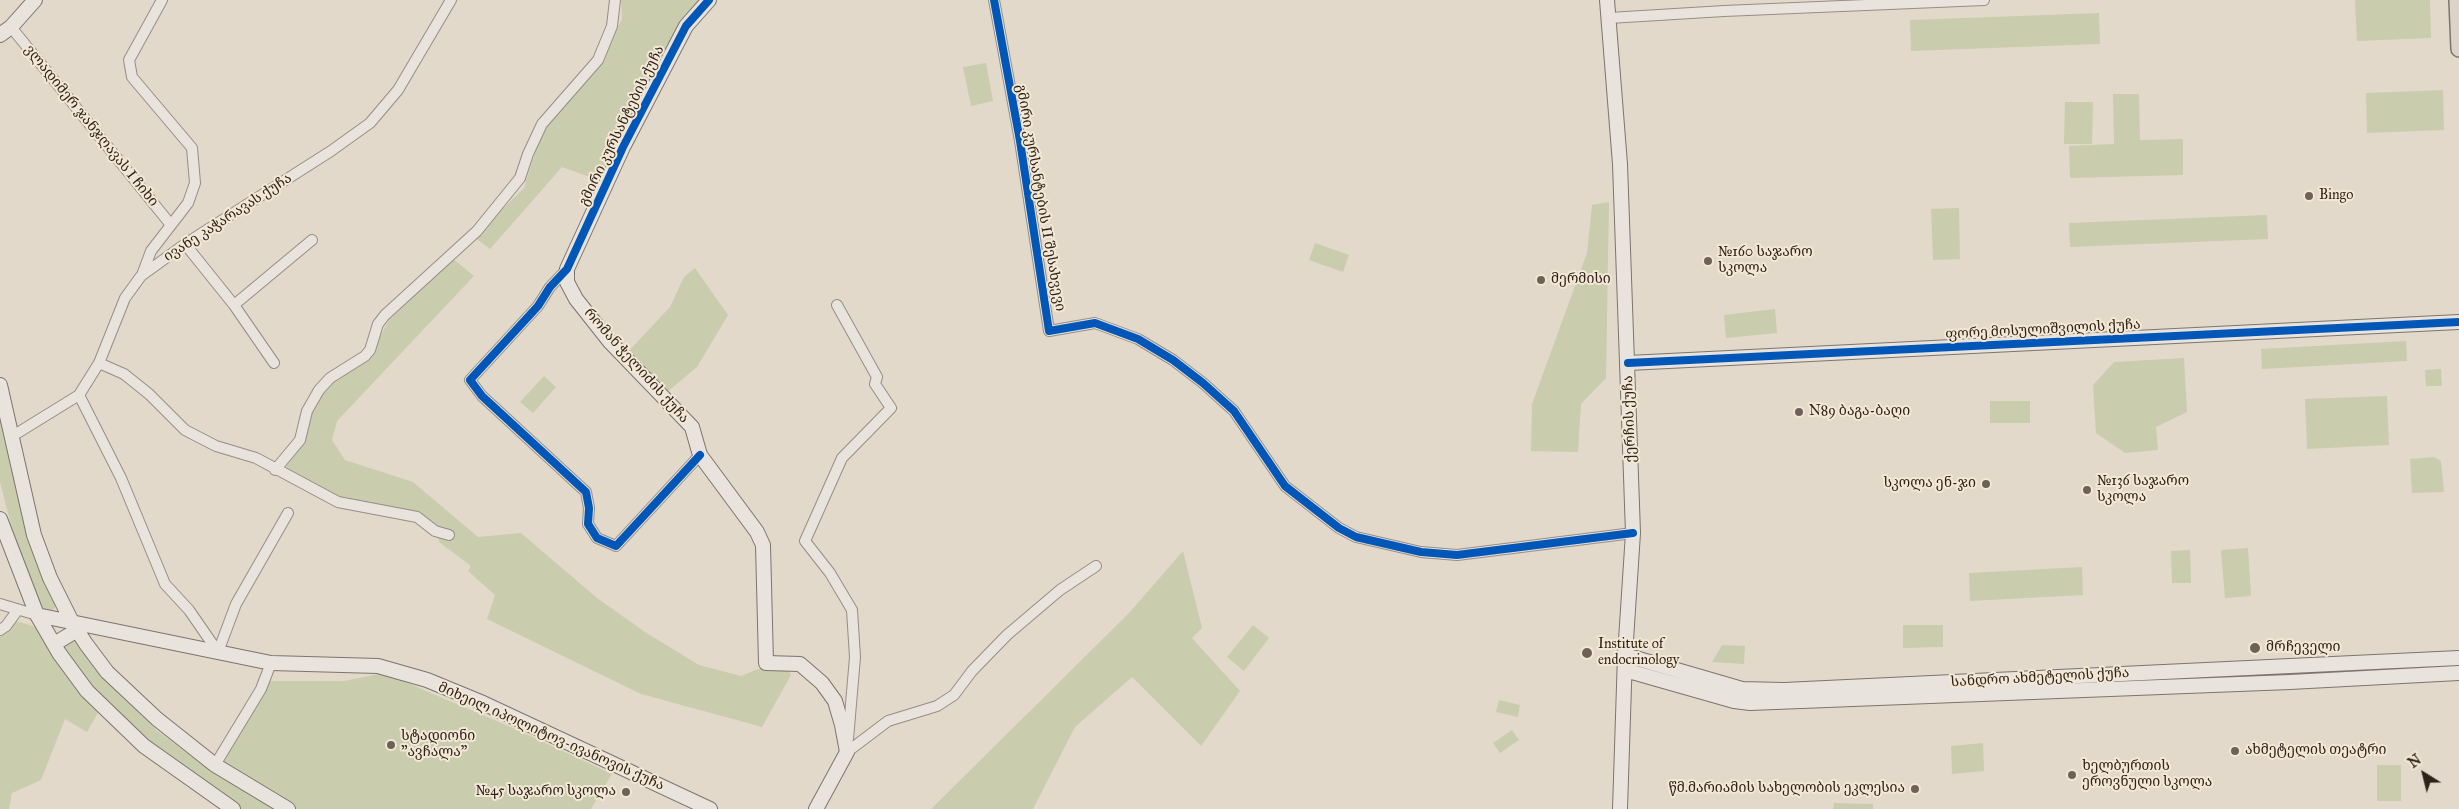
<!DOCTYPE html>
<html>
<head>
<meta charset="utf-8">
<style>
  body { margin:0 }
  #map { position:relative; width:2459px; height:809px; overflow:hidden; background:#e2d9ca; font-family:"IM FELL Great Primer",serif }
  canvas { display:block }
  .north { position:absolute; left:2399px; top:749px; width:50px; height:50px; -webkit-text-stroke:4px #f3e8d5; paint-order:stroke; rotate:324deg; font-size:14px; font-weight:700; line-height:20px; text-align:center; color:#2f221b }
  .north::after { content:''; display:block; margin:auto; width:18px; height:22px; background:#2f221b; clip-path:polygon(50% 0,100% 100%,50% 72%,0 100%) }
</style>
</head>
<body>
<div id="map">
<canvas width="2459" height="809"></canvas>
<div class="north">N</div>
</div>
<script>
const c = document.querySelector('canvas').getContext('2d');
c.lineJoin = 'round';
function fill(path, color) {
  c.fillStyle = color;
  c.fill(path, 'evenodd');
}
function toPath(rows) {
  const path = new Path2D();
  for (const r of rows) {
    path.moveTo(r[0], r[1]);
    for (let i = 2; i < r.length; i += 2) path.lineTo(r[i], r[i + 1]);
  }
  return path;
}
function strokePath(path, color, width, dash) {
  c.strokeStyle = color;
  c.lineWidth = width;
  c.lineCap = dash ? 'butt' : 'round';
  c.setLineDash(dash || []);
  c.stroke(path);
}
function write(font, color, halo, rows, align = 'center') {
  c.font = font + ' "IM FELL Great Primer","Noto Serif Georgian",serif';
  c.lineWidth = 4;
  c.setLineDash([]);
  c.textBaseline = 'middle';
  c.strokeStyle = halo;
  c.fillStyle = color;
  for (const [text, x, y, turn = 0] of rows) {
    c.save();
    c.translate(x, y);
    c.rotate((+turn || 0) * Math.PI / 180);
    c.textAlign = isNaN(turn) ? turn : align;
    if (halo) c.strokeText(text, 0, 0);
    c.fillText(text, 0, 0);
    c.restore();
  }
}
fill(toPath([
  [621,0,702,0,685,15,601,181,562,167,490,249,474,237,524,188,542,131,597,70,622,19],
  [2355,0,2430,0,2431,38,2357,41],
  [2099,13,2100,44,1911,51,1910,20],
  [986,63,993,101,971,106,963,67],
  [2443,90,2444,130,2367,133,2366,93],
  [2113,94,2139,94,2140,140,2183,139,2183,175,2070,178,2069,146,2114,144],
  [2065,102,2093,102,2092,144,2064,144],
  [1609,202,1606,378,1581,404,1578,452,1531,451,1532,404,1587,253,1592,205],
  [1959,208,1960,259,1933,260,1931,209],
  [2267,215,2268,239,2070,247,2069,223],
  [1315,243,1349,255,1343,272,1309,260],
  [453,259,474,276,337,421,332,440,345,460,413,482,478,537,521,533,597,598,645,632,699,665,741,676,768,665,787,667,791,675,762,727,641,694,487,619,495,595,468,571,471,566,439,542,437,529,417,512,348,502,286,472,287,463,310,411,330,385,356,368,369,355,390,319],
  [695,268,728,315,697,367,666,393,626,354,670,307,684,277],
  [1775,309,1777,333,1726,338,1724,315],
  [2406,341,2407,361,2262,369,2261,349],
  [2184,358,2187,412,2156,427,2158,450,2125,453,2096,433,2093,385,2114,362],
  [2441,369,2442,386,2426,386,2425,370],
  [544,376,556,387,533,413,520,402],
  [2387,396,2389,445,2307,449,2305,399],
  [1990,401,2030,401,2030,423,1990,423],
  [0,405,30,539,38,567,56,606,54,609,43,612,22,568,0,482],
  [2434,457,2441,461,2444,492,2412,493,2410,459],
  [2248,548,2251,596,2225,598,2221,550],
  [2190,550,2191,583,2172,583,2171,551],
  [1183,551,1202,628,1192,638,1240,691,1201,746,1132,677,1075,727,1033,809,931,809,1129,613],
  [2082,567,2083,595,1970,601,1969,573],
  [16,621,36,627,99,711,87,732,65,719,41,780,12,793,9,809,0,809,0,632],
  [1253,625,1269,638,1244,671,1227,657],
  [1903,625,1943,625,1943,647,1903,648],
  [74,639,97,671,156,730,204,766,275,809,242,809,164,756,82,678,61,648],
  [1722,645,1745,646,1744,664,1712,662],
  [384,673,513,728,612,774,591,809,297,809,221,763,269,681,344,681],
  [1499,700,1520,705,1518,717,1496,712],
  [1512,730,1519,740,1500,753,1493,743],
  [1983,743,1984,771,1952,774,1951,746],
  [2377,765,2401,765,2401,801,2377,801],
  [1834,803,1873,804,1873,809,1833,809]
]), '#c9ccad');
const street = toPath([
  [994,0,1020,141,1049,331,1095,323,1138,339,1173,360,1203,383,1234,411,1285,486,1339,528,1356,537,1421,552,1457,555,1633,533],
  [1609,18,1724,11,1984,0],
  [11,27,171,225],
  [185,244,234,305,274,363],
  [567,269,550,287,538,306,470,380,482,396,586,492,589,508,588,524,597,538,616,546,700,455],
  [142,275,151,251,188,203,195,183,192,148,132,77,129,60,162,0],
  [234,305,312,240],
  [837,305,877,377,875,384,891,408,842,458,805,541,830,573,852,610,855,657,848,739],
  [99,363,124,374,149,394,185,430,216,446,256,458,338,502,417,517,435,531,449,535],
  [79,395,121,478,165,584,189,610,218,652],
  [11,437,79,395,99,363,125,298,141,276,185,244,331,151,370,123,398,90,451,0],
  [275,470,300,440,307,411,319,390,330,378,365,356,370,350,378,324,385,315,477,231,520,178,528,154,542,124,598,60,612,26,615,0],
  [0,604,37,615],
  [0,630,6,626,17,611],
  [218,652,236,604,288,513],
  [847,752,888,721,937,706,954,695,972,671,1007,635,1060,590,1096,566],
  [215,765,261,689,271,663]
]);
const secondary = toPath([
  [709,0,686,26,623,147,567,269,567,282,576,299,610,342,692,427,700,455,757,532,763,545,766,663,800,664,822,683,835,701,842,725,847,752,816,809],
  [1607,0,1620,164,1633,533,1625,655,1620,809],
  [0,35,11,27,35,0],
  [1628,363,2459,322],
  [0,385,34,535,50,578,73,624,86,644,107,672,157,719,215,765,288,809],
  [0,519,37,615,59,653,87,691,144,746,233,809],
  [37,615,271,663,378,666,427,680,483,703,710,809],
  [54,644,84,626],
  [1625,655,1742,689,1784,690,2459,658],
  [1625,670,1734,701,1750,703,2290,682,2459,673]
]);
const primary = toPath([
  [2457,0,2459,49]
]);
strokePath(street, '#958e85', 12);
strokePath(secondary, '#7c756e', 16);
strokePath(primary, '#7c756e', 18);
strokePath(street, '#e8e3dc', 10);
strokePath(secondary, '#e8e3dc', 14);
strokePath(primary, '#dcd4c7', 15);
strokePath(toPath([
  [994,0,1020,141,1049,331,1095,323,1138,339,1173,360,1203,383,1234,411,1285,486,1339,528,1356,537,1421,552,1457,555,1633,533],
  [1628,363,2459,322],
  [700,455,616,546,597,538,588,524,589,508,586,492,482,396,470,380,538,306,550,287,567,269,623,147,686,26,709,0]
]), '#0057b8', 8);
for (const [x, y, r, color] of [
  [2309,196,5,"#6e6258"],
  [1708,261,5,"#6e6258"],
  [1541,280,5,"#6e6258"],
  [1799,412,5,"#6e6258"],
  [1986,484,5,"#6e6258"],
  [2087,490,5,"#6e6258"],
  [2255,648,6,"#6e6258"],
  [1587,653,6,"#6e6258"],
  [391,745,5,"#6e6258"],
  [2235,751,5,"#6e6258"],
  [2072,775,5,"#6e6258"],
  [1915,789,5,"#6e6258"],
  [626,792,5,"#6e6258"]
]) {
  const dot = new Path2D();
  dot.arc(x, y, r, 0, 2 * Math.PI);
  c.fillStyle = color;
  c.fill(dot);
  strokePath(dot, '#f3e8d5', 2);
}
write('14px', '#2f221b', '#f3e8d5', [
  ["ვლადიმერ ჯანჯღავას I ჩიხი",91,126,51],
  ["გმირი კურსანტების ქუჩა",622,126,-64],
  ["გმირი კურსანტების II შესახვევი",1040,198,80],
  ["ივანე კაჭარავას ქუჩა",228,218,-33],
  ["ფორე მოსულიშვილის ქუჩა",2043,330,-3],
  ["რომან ჭელიძის ქუჩა",636,366,48],
  ["ქერჩის ქუჩა",1630,419,-92],
  ["სანდრო ახმეტელის ქუჩა",2040,678,-3],
  ["მიხეილ იპოლიტოვ-ივანოვის ქუჩა",551,737,24]
]);
write('14px', '#2f221b', '#f3e8d5', [
  ["Bingo",2319,196],
  ["№160 საჯარო",1718,253],
  ["სკოლა",1718,269],
  ["მერმისი",1551,280],
  ["N89 ბაგა-ბაღი",1809,412],
  ["№136 საჯარო",2097,482],
  ["სკოლა",2097,498],
  ["სკოლა ენ-ჯი",1976,484,"right"],
  ["Institute of",1598,645],
  ["endocrinology",1598,661],
  ["მრჩეველი",2266,648],
  ["სტადიონი",401,737],
  ["\"ავჩალა\"",401,753],
  ["ახმეტელის თეატრი",2245,751],
  ["ხელბურთის",2082,767],
  ["ეროვნული სკოლა",2082,783],
  ["წმ.მარიამის სახელობის ეკლესია",1905,789,"right"],
  ["№45 საჯარო სკოლა",616,792,"right"]
], 'left');
</script>
</body>
</html>
